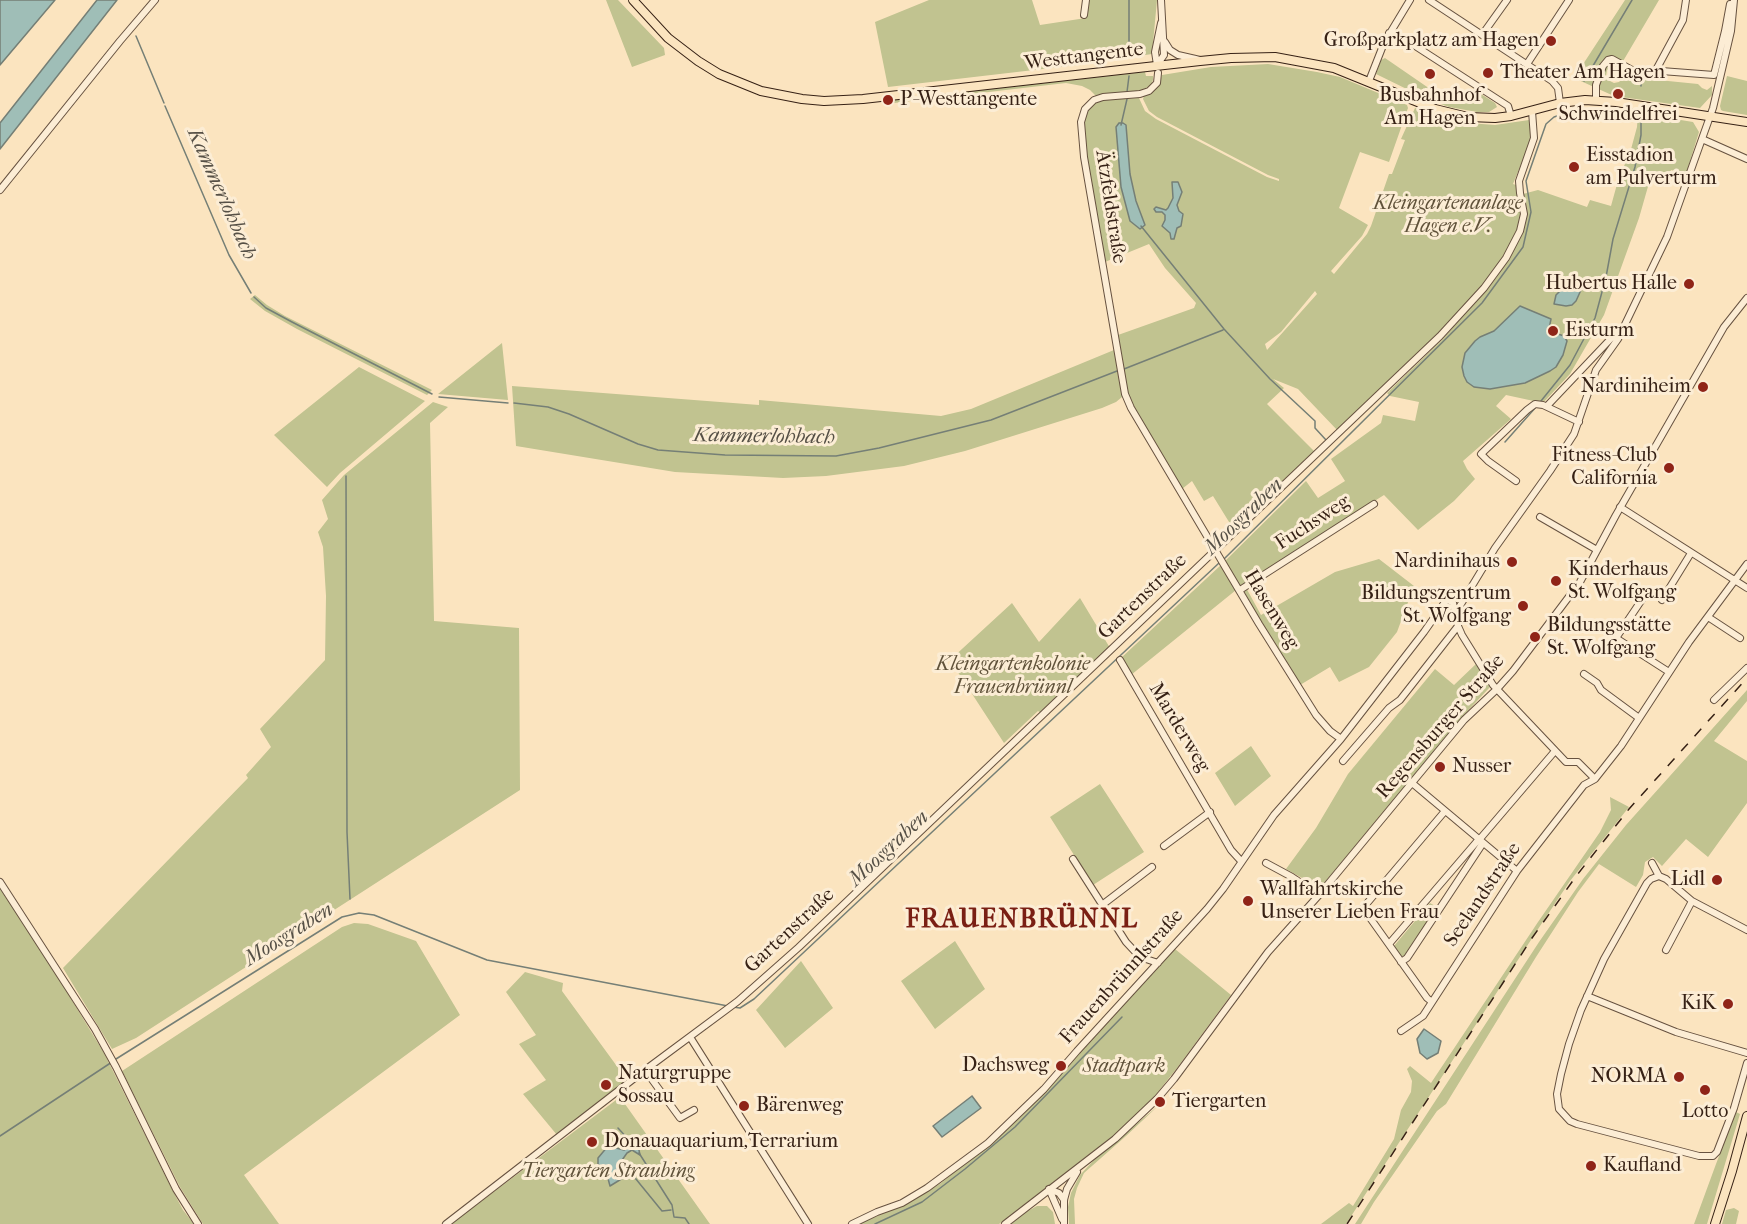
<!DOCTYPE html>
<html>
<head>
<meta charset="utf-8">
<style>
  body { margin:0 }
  canvas { display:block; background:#fbe4bf }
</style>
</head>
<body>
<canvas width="1747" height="1224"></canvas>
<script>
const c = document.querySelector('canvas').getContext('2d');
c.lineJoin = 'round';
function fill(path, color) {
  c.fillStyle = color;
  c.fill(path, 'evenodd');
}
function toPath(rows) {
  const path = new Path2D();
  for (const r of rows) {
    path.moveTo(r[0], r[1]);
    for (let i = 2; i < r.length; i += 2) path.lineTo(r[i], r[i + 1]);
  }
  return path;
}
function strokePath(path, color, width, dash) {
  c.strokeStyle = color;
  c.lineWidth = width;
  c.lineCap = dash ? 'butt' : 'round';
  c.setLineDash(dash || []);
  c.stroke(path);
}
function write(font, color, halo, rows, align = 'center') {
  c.font = font + ' "IM FELL French Canon",serif';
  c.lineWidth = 6;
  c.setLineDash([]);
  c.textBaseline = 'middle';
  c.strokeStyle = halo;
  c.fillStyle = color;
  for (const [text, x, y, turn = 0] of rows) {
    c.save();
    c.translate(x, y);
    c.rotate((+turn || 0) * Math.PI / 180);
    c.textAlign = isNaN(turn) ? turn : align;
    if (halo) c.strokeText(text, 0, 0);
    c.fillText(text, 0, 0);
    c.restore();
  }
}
fill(toPath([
  [606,0,618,0,664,48,665,55,632,67],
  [929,0,1032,0,1040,25,1086,18,1089,0,1157,0,1152,54,1077,65,888,87,875,22],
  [1625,0,1659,0,1619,68,1611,67,1607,70,1606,76,1608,80,1614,83,1619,82,1621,80,1623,73,1648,79,1698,84,1702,88,1707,90,1712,86,1712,95,1700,108,1614,96,1574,78],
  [1385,58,1449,102,1481,94,1495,103,1497,107,1489,112,1477,112,1449,107,1425,98,1376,74,1381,60],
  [1268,64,1317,72,1340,77,1407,105,1408,108,1389,162,1360,152,1339,208,1368,225,1362,236,1331,271,1334,274,1367,234,1371,226,1389,174,1392,174,1405,140,1401,139,1415,108,1455,122,1495,125,1529,120,1531,128,1531,140,1513,184,1516,185,1521,211,1521,220,1517,233,1507,252,1479,291,1432,341,1338,431,1298,389,1273,379,1284,388,1267,404,1315,452,1234,530,1213,496,1204,501,1192,481,1182,489,1135,411,1128,394,1118,335,1194,308,1196,303,1165,268,1149,244,1105,262,1087,157,1083,123,1087,110,1100,100,1139,98,1145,111,1156,119,1267,177,1279,181,1279,179,1268,175,1157,117,1149,111,1143,99,1144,96,1155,89,1160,81,1162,75,1211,67],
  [1315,291,1317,294,1267,350,1265,344,1281,332],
  [1145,72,1146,76,1153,76,1153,80,1151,85,1141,91,1103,94,1096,96,1090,90,1082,86,1066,83,894,103,892,102,894,100],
  [1727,76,1747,81,1747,115,1723,111,1721,110,1720,106],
  [1638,113,1693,122,1699,132,1686,174,1671,170,1666,181,1649,183,1639,218,1604,315,1570,374,1543,403,1506,395,1496,406,1511,419,1463,461,1467,469,1475,479,1454,501,1418,530,1384,495,1244,584,1261,615,1335,572,1379,559,1414,586,1397,632,1369,667,1339,682,1330,667,1300,685,1264,627,1241,586,1131,675,1121,658,1221,565,1306,481,1318,498,1345,481,1331,459,1381,423,1383,415,1415,421,1419,402,1390,396,1387,393,1442,340,1496,278,1520,238,1525,223,1527,211,1523,194,1538,190,1587,207,1590,200,1611,206,1619,177,1630,153,1637,127],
  [255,295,267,305,285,316,432,390,427,395,297,329,265,311,250,299],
  [502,343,508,400,438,394],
  [1114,350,1122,391,1122,397,1116,402,1102,408,965,451,904,466,826,476,783,478,675,472,516,446,512,386,759,405,759,400,941,416,971,409],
  [359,367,425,401,340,473,327,487,274,435],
  [433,402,448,407,430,423,434,621,519,628,520,790,136,1038,112,1049,63,968,248,778,246,775,271,747,260,729,325,660,326,596,323,547,318,532,328,519,322,500,344,475],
  [1080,598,1110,648,1041,713,1038,711,1004,743,950,660,1012,603,1039,642],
  [1476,664,1490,687,1462,717,1320,888,1286,869,1316,828,1348,774,1435,669,1454,685],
  [1747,690,1747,701,1714,741,1747,761,1747,803,1708,857,1686,839,1662,866,1653,857,1645,862,1643,875,1636,887,1599,864,1578,892,1536,957,1446,1104,1437,1111,1374,1202,1361,1224,1355,1224,1539,942,1583,879,1626,825],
  [1251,746,1271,776,1235,806,1215,773],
  [1100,784,1144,852,1093,885,1050,817],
  [1610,797,1629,807,1570,881,1542,923,1346,1224,1321,1224,1349,1203,1353,1206,1394,1139,1401,1110,1411,1092,1412,1081,1407,1069,1410,1066,1431,1083,1538,922,1600,832,1611,810],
  [0,888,56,974,104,1053,176,1197,183,1210,194,1224,0,1224],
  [1430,903,1437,907,1404,956,1400,956,1394,946],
  [354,923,368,924,416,941,460,1015,244,1175,279,1224,203,1224,180,1187,122,1071,342,927],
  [955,941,985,989,935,1029,901,981],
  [1175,949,1231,995,1177,1068,1154,1097,1113,1136,999,1224,858,1224,911,1202,941,1183,1001,1134,1045,1091],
  [801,961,833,1008,785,1048,756,1010],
  [525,972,563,983,562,991,627,1080,557,1135,523,1094,546,1080,519,1044,536,1035,506,992],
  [620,1097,710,1224,451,1224],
  [1159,1105,1126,1136,1084,1173,1077,1188,1074,1199,1075,1224,1069,1224,1068,1207,1071,1193,1080,1175,1094,1160],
  [1736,1112,1740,1114,1707,1224,1694,1224,1716,1164],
  [1037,1206,1047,1206,1053,1212,1055,1224,1011,1224,1026,1212],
  [1734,1208,1739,1211,1736,1224,1722,1224,1726,1210]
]), '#c1c390');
const water = toPath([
  [0,0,55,0,0,65,0,0],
  [97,0,117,0,0,149,0,123,97,0],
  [1119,123,1123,123,1126,125,1130,174,1136,201,1145,225,1140,229,1130,221,1121,187,1116,127,1119,123],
  [1172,182,1178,182,1182,192,1177,205,1179,211,1183,214,1181,226,1177,228,1174,239,1171,239,1170,233,1162,226,1165,220,1165,215,1162,212,1156,212,1154,209,1156,207,1166,210,1168,208,1173,198,1172,182],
  [1569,282,1581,290,1576,301,1572,305,1566,306,1554,304,1556,295,1569,282],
  [1520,306,1551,319,1548,334,1558,334,1564,336,1567,341,1563,355,1556,367,1550,371,1525,383,1490,389,1474,387,1467,382,1464,376,1462,367,1465,353,1475,341,1480,337,1494,331,1520,306],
  [1424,1029,1441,1041,1438,1053,1427,1059,1420,1053,1417,1039,1424,1029],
  [972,1096,981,1108,942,1137,933,1126,972,1096],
  [629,1140,638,1145,640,1155,632,1150,627,1153,620,1163,625,1168,628,1166,631,1173,610,1186,606,1171,598,1164,598,1158,608,1146,624,1150,629,1147,629,1140]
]);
fill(water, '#9fbeb7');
strokePath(water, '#757f76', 1.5);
strokePath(toPath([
  [136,36,164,103],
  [1129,58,1129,0],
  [1584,81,1632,0],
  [1641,86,1641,78],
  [1127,92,1129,76],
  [165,106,229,255,251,293],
  [1121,125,1127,99],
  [1141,226,1224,329,1270,379,1315,421,1315,428,1326,440],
  [254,297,266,308,292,322,432,394],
  [1124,369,1223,330],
  [439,397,508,403],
  [1541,401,1570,365,1595,318,1606,277,1613,239,1635,167,1641,135,1641,112],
  [514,403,548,407,569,414,638,444,658,450,725,455,836,456,879,448,991,420,1117,371],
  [1505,442,1536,407],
  [346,476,347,832,350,899],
  [1223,560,1482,303,1523,247,1531,212,1526,181,1546,124,1554,117,1572,111,1573,108],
  [733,1007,740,1008,754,999,1219,563],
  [116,1059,342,917,359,913,374,915,487,960,728,1006],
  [618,1128,629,1140],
  [0,1136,112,1062],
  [639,1153,672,1205,674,1217,685,1218,689,1224],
  [631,1173,662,1211,671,1210],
  [875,1224,922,1202,965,1169,1015,1127,1122,1017]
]), '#757f76', 1.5);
const minor = toPath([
  [1429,0,1552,81,1558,88,1560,103],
  [1084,15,1086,0],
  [1389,33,1406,40,1508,106,1511,116],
  [1482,35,1507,0],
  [1165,42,1170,50,1178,55,1200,60],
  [1527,64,1569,0],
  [1157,65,1164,55,1161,0],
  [1157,65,1155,52,1161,23],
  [1656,70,1683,20,1686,0],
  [1158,73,1157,83,1149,91,1140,94,1103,97,1094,100,1085,109,1081,122,1084,157,1125,394,1131,408,1259,624,1316,715,1330,731,1341,739],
  [1369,81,1384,43,1410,0],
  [1596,100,1596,85,1603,66,1608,60,1612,59,1641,75,1645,74,1648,70,1714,75,1725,31,1730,4],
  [1702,139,1747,159],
  [0,190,120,41,155,0],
  [1547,406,1620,329],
  [1516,481,1488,461,1481,454,1527,410,1535,404,1543,405,1579,422],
  [1620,507,1747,588],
  [1540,517,1597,550],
  [1240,590,1374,504],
  [1643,598,1616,638,1669,672],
  [1662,600,1691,553],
  [1455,614,1495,548,1550,471,1574,434,1596,370,1618,339,1667,237,1713,108,1731,31,1734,0],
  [1708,617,1740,638],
  [1120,660,1231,850,1241,861],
  [1584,674,1597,683,1601,690,1639,718],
  [1714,700,1747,668],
  [1343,761,1389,708,1400,700,1458,626],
  [1412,783,1517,871],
  [1479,840,1555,751],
  [1164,846,1210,812],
  [1073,859,1126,942,1140,957,1158,963],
  [1266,863,1292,877,1319,895],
  [1652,863,1659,876],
  [1659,876,1651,879,1647,883,1604,959,1581,1010,1569,1044,1561,1074,1557,1094,1559,1109,1570,1121,1577,1124,1699,1156,1713,1156,1717,1152,1734,1108,1747,1063],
  [1659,876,1666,879,1692,901,1747,930],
  [0,882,95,1029,116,1067,176,1189,198,1224],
  [1102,905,1152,867],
  [1389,944,1479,839],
  [1666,950,1692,901],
  [1401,962,1407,958,1483,843],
  [1587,996,1676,1032,1747,1053],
  [1432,1002,1427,998,1363,908,1445,811],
  [1401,1031,1423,1016,1517,871,1584,785,1595,779],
  [690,1037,808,1224],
  [645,1070,680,1118,694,1110],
  [1049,1189,1062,1219],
  [1049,1189,1059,1193,1064,1200],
  [446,1224,645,1070,738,1001,799,947,1440,336,1484,288,1506,258,1520,231,1524,214,1520,193,1519,181,1534,138,1532,111],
  [852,1224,877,1212,902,1203,927,1188,988,1143,1044,1089,1077,1051,1207,909,1223,889,1274,815,1341,739,1424,632,1445,602,1448,600,1453,603,1458,626,1462,635,1493,685,1566,762,1578,762,1595,779,1621,746,1689,642,1747,564],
  [1005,1224,1115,1139,1157,1099,1174,1079,1268,952,1319,895,1464,720,1497,689,1513,671,1580,582,1616,515,1724,327,1747,298],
  [1064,1224,1064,1200,1067,1189,1077,1172]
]);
const major = toPath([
  [633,0,668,38,698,61,719,74,761,91,802,99,824,101,863,99,1200,61,1231,58,1275,57,1334,68,1435,109,1468,117,1495,118,1511,116,1560,103,1585,100,1616,102,1747,122],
  [1715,1224,1732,1171,1747,1116]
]);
strokePath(minor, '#675240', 8);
strokePath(major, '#362115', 10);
strokePath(minor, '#fcedd5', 6);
strokePath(major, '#fbe4bf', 8);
strokePath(toPath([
  [1347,1224,1532,938,1577,875,1629,809,1747,678]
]), '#362115', 1.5, [10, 10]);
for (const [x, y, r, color] of [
  [1551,41,6,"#8f2418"],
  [1488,73,6,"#8f2418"],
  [1430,74,6,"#8f2418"],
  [1618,94,6,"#8f2418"],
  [888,100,6,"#8f2418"],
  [1574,167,6,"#8f2418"],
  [1689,284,6,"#8f2418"],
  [1553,331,6,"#8f2418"],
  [1703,387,6,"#8f2418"],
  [1669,468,6,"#8f2418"],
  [1512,562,6,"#8f2418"],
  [1556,581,6,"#8f2418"],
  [1523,606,6,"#8f2418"],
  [1535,637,6,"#8f2418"],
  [1440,767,6,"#8f2418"],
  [1717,880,6,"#8f2418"],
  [1248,901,6,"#8f2418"],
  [1728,1004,6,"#8f2418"],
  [1061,1066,6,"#8f2418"],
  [1679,1077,6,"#8f2418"],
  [606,1085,6,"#8f2418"],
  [1705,1090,6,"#8f2418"],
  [1160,1102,6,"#8f2418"],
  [744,1106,6,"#8f2418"],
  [592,1142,6,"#8f2418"],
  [1591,1166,6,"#8f2418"]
]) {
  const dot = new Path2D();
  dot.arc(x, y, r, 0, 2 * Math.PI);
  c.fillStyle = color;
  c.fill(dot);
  strokePath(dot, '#fcedd5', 2);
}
write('20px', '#362115', '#fcedd5', [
  ["Großparkplatz am Hagen",1539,41,"right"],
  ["Theater Am Hagen",1500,73],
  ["Busbahnhof",1430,96,"center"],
  ["Am Hagen",1430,119,"center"],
  ["P-Westtangente",900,100],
  ["Schwindelfrei",1618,115,"center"],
  ["Eisstadion",1586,156],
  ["am Pulverturm",1586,179],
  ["Hubertus Halle",1677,284,"right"],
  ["Eisturm",1565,331],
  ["Nardiniheim",1691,387,"right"],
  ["Fitness-Club",1657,456,"right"],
  ["California",1657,479,"right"],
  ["Nardinihaus",1500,562,"right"],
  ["Kinderhaus",1568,570],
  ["St. Wolfgang",1568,593],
  ["Bildungszentrum",1511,594,"right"],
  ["St. Wolfgang",1511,617,"right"],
  ["Bildungsstätte",1547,626],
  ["St. Wolfgang",1547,649],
  ["Nusser",1452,767],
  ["Lidl",1705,880,"right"],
  ["Wallfahrtskirche",1260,890],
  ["Unserer Lieben Frau",1260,913],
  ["KiK",1716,1004,"right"],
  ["Dachsweg",1049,1066,"right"],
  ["Naturgruppe",618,1074],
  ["Sossau",618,1097],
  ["NORMA",1667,1077,"right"],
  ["Tiergarten",1172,1102],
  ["Bärenweg",756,1106],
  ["Lotto",1705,1112,"center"],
  ["Donauaquarium,Terrarium",604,1142],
  ["Kaufland",1603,1166]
], 'left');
write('20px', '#362115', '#fcedd5', [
  ["Westtangente",1084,57,-7],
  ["Ätzfeldstraße",1110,207,81],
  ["Fuchsweg",1313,523,-33],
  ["Gartenstraße",1143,597,-44],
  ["Hasenweg",1271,610,59],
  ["Regensburger Straße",1441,727,-49],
  ["Marderweg",1179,728,59],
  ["Seelandstraße",1483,895,-56],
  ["Gartenstraße",790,931,-43],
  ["Frauenbrünnlstraße",1122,977,-48]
]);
write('italic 20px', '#60523a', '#fcedd5', [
  ["Kleingartenanlage",1448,204],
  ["Hagen e.V.",1448,227],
  ["Kleingartenkolonie",1013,665],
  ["Frauenbrünnl",1013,688],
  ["Stadtpark",1124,1067],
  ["Tiergarten Straubing",608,1172]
]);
write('italic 21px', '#565046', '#fcedd5', [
  ["Kammerlohbach",221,194,66],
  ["Kammerlohbach",764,437,1],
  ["Moosgraben",1244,517,-44],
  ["Moosgraben",889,849,-43],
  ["Moosgraben",289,935,-32]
]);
c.letterSpacing = '1.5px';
write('bold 26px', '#7a1f14', '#fcedd5', [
  ["FRAUENBRÜNNL",1022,921]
]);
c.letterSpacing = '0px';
</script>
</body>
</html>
